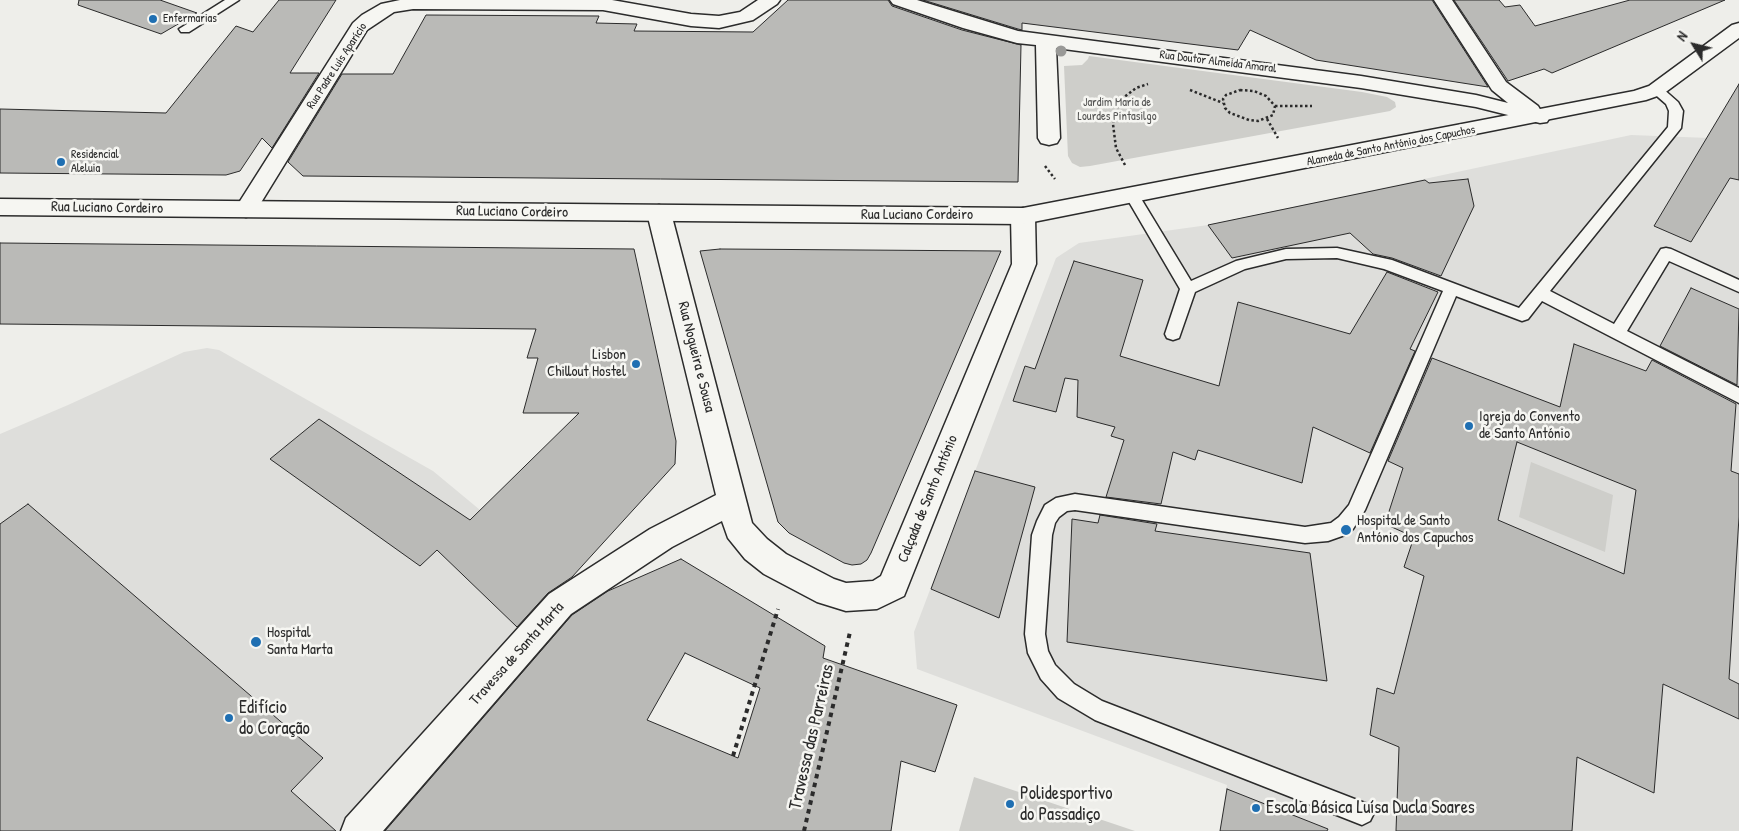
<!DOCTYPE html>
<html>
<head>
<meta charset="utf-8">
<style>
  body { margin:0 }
  #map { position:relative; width:1739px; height:831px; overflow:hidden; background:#eeeeea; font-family:"Patrick Hand",sans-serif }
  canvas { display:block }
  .north { position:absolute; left:1669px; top:20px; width:50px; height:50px; -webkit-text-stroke:4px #f6f6f2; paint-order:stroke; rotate:306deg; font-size:14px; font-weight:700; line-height:20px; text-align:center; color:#2b2b2b }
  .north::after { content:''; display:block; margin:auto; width:18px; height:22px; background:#2b2b2b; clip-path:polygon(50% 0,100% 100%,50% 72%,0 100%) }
</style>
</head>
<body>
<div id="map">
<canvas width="1739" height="831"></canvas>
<div class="north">N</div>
</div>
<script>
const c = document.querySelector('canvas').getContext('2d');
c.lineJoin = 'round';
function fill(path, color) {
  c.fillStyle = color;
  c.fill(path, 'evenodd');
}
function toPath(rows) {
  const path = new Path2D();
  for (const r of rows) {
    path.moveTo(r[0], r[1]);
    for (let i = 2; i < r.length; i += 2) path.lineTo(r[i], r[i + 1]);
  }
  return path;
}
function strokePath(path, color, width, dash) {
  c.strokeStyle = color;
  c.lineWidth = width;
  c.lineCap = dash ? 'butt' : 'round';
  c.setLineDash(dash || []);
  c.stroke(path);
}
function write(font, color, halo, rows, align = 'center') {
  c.font = font + ' "Patrick Hand",sans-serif';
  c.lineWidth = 5;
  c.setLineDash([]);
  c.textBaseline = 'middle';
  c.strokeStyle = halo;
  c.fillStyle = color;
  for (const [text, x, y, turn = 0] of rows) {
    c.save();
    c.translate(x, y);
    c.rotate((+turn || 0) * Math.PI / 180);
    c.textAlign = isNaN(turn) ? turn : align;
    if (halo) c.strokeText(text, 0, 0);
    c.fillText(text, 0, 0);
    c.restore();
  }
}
fill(toPath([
  [1631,135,1709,138,1739,158,1739,831,1220,831,1227,785,917,669,914,632,1056,258,1079,243,1208,225],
  [207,348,219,350,433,471,567,582,340,831,0,831,0,434,68,405,184,352]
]), '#dededb');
fill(toPath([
  [1089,56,1362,92,1387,97,1395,102,1396,107,1390,111,1090,166,1080,167,1072,163,1068,156,1064,66,1082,65,1088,59],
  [1531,462,1613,495,1605,552,1519,517],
  [974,777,1135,831,959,831]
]), '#cececa');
const building = toPath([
  [79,0,160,0,197,13,161,34,78,5,79,0],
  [279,0,336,0,290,73,319,73,272,148,262,138,240,171,226,175,0,173,0,109,166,113,236,26,253,32,279,0],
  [788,0,888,0,892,6,962,30,1021,45,1018,182,303,176,288,162,342,74,393,74,426,15,599,16,596,23,637,24,634,31,753,32,788,0],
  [923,0,1432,0,1488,87,1316,60,1250,30,1238,50,1022,23,1022,30,1018,29,923,0],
  [1454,0,1499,0,1505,7,1520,5,1535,26,1630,0,1725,0,1552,73,1544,69,1508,81,1454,0],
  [1739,84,1739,180,1730,178,1691,242,1654,226,1739,84],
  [1468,179,1474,206,1441,276,1392,258,1373,254,1350,233,1232,258,1208,225,1425,180,1429,183,1468,179],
  [0,243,634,249,676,441,675,464,572,577,548,593,517,627,437,550,420,566,270,459,319,419,470,520,579,413,523,413,538,358,527,358,536,329,0,324,0,243],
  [720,249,1001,251,871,553,867,560,861,564,852,565,844,563,789,533,778,522,700,251,720,249],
  [1074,261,1143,280,1120,356,1219,386,1238,302,1350,334,1387,272,1438,292,1410,349,1415,351,1370,453,1313,427,1302,483,1198,450,1195,460,1173,452,1161,504,1106,497,1124,440,1111,436,1115,427,1077,417,1078,380,1065,378,1056,412,1013,401,1025,366,1035,369,1074,261],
  [1691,288,1739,309,1737,385,1660,346,1691,288],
  [1574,344,1646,371,1652,360,1736,404,1731,471,1739,474,1739,517,1729,679,1739,684,1739,719,1663,684,1654,793,1577,757,1572,831,1396,831,1399,747,1370,735,1377,688,1394,694,1424,576,1404,567,1414,537,1385,524,1403,468,1388,461,1432,358,1560,407,1574,344],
  [1517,442,1636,490,1624,574,1498,520,1517,442],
  [975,471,1035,487,999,618,931,589,975,471],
  [28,504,323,758,291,791,336,831,0,831,0,524,28,504],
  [1100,515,1157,524,1155,531,1310,553,1327,681,1067,642,1072,519,1098,523,1100,515],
  [681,559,825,646,823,658,957,705,935,772,901,761,891,831,385,831,572,615,608,591,681,559],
  [685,653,760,688,738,758,647,720,685,653],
  [1227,789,1328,829,1327,831,1220,831,1227,789]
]);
fill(building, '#babab7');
strokePath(building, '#2b2b2b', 1);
const lane = toPath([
  [225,0,239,0,189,32,181,32,179,29,225,0],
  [1656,86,1661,87,1678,102,1683,111,1681,128,1550,291,1614,324,1661,249,1666,248,1671,249,1739,280,1739,292,1669,261,1627,331,1739,388,1739,403,1542,301,1528,319,1522,321,1456,296,1365,510,1353,529,1345,535,1328,541,1305,543,1075,510,1067,511,1059,517,1055,523,1052,535,1045,634,1048,651,1055,665,1074,684,1102,701,1370,805,1374,813,1370,821,1362,825,1095,720,1058,698,1041,679,1028,653,1025,634,1032,535,1037,521,1045,505,1056,498,1075,494,1305,527,1331,523,1339,517,1349,505,1443,291,1384,269,1337,258,1286,259,1245,269,1195,292,1179,338,1173,340,1167,338,1165,334,1180,289,1125,195,1127,192,1137,192,1191,281,1236,261,1286,249,1337,248,1392,260,1519,308,1668,127,1669,111,1666,104,1650,90,1656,86]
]);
const street = toPath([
  [400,0,612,0,691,14,719,16,740,12,758,0,780,0,777,4,753,20,719,28,691,26,603,10,413,9,394,12,367,30,254,214,246,217,238,214,235,209,353,23,362,15,381,4,400,0],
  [890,0,917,0,1018,31,1361,76,1476,95,1508,103,1492,90,1434,0,1452,0,1506,82,1538,106,1541,111,1547,112,1550,117,1547,122,1540,123,1476,107,1361,88,1056,48,1060,138,1057,143,1049,145,1041,143,1038,138,1036,45,1017,43,963,28,893,4,890,0],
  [659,205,667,208,671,213,752,523,767,539,786,554,834,579,846,583,873,581,881,576,1012,264,1011,216,1015,211,1023,208,1031,211,1035,216,1036,264,904,596,877,609,846,611,817,602,764,574,745,559,728,538,722,521,672,547,571,614,383,831,341,831,346,818,549,594,650,529,716,495,647,213,651,208,659,205]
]);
const secondary = toPath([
  [1739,23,1739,38,1663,94,1646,100,1023,224,0,215,0,199,1023,208,1634,91,1649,86,1732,25,1739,23]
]);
strokePath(lane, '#2b2b2b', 3);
strokePath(street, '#2b2b2b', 3);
strokePath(secondary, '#2b2b2b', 3);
strokePath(toPath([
  [1190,90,1223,103],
  [1240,90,1254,91,1266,96,1275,106,1273,115,1258,121,1249,120,1230,113,1225,108,1223,99,1226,95,1240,90],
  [1275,106,1312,106],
  [1267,119,1278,138],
  [1125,165,1116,148,1113,124,1119,101,1136,88,1148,84],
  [1045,166,1055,179]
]), '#2b2b2b', 2.5, [2.5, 2.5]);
strokePath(toPath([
  [733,756,778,609],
  [804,831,850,632]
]), '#2b2b2b', 4, [4.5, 4.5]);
fill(lane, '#f6f6f2');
fill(street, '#f6f6f2');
fill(secondary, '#f6f6f2');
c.fillStyle = '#999997';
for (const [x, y] of [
  [1061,51]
]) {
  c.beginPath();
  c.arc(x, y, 5.5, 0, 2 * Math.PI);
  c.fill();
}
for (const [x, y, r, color] of [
  [153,19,5,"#1f6fb2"],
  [61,162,5,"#1f6fb2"],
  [636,364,5,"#1f6fb2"],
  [1469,426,5,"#1f6fb2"],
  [1346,530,6,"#1f6fb2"],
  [256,642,6,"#1f6fb2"],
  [229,718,5,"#1f6fb2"],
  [1010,804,5,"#1f6fb2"],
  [1256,808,5,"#1f6fb2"]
]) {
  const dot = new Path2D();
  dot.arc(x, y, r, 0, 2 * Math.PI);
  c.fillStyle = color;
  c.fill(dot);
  strokePath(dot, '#f6f6f2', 2);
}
write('12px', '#2b2b2b', '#f6f6f2', [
  ["Enfermarias",163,19],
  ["Residencial",71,155],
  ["Aleluia",71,169]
], 'left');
write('12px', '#2b2b2b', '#f6f6f2', [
  ["Rua Doutor Almeida Amaral",1218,62,7],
  ["Rua Padre Luís Aparício",337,66,-57],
  ["Alameda de Santo António dos Capuchos",1391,146,-11]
]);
write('12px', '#545453', '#f6f6f2', [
  ["Jardim Maria de",1117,103],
  ["Lourdes Pintasilgo",1117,117]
]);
write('15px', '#2b2b2b', '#f6f6f2', [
  ["Rua Luciano Cordeiro",107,208,1],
  ["Rua Luciano Cordeiro",512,212,1],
  ["Rua Luciano Cordeiro",917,215],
  ["Rua Nogueira e Sousa",696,357,76],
  ["Calçada de Santo António",928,499,-68],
  ["Travessa de Santa Marta",517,654,-48]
]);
write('15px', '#2b2b2b', '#f6f6f2', [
  ["Lisbon",626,355,"right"],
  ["Chillout Hostel",626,372,"right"],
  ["Igreja do Convento",1479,417],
  ["de Santo António",1479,434],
  ["Hospital de Santo",1357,521],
  ["António dos Capuchos",1357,538],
  ["Hospital",267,633],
  ["Santa Marta",267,650]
], 'left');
write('18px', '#2b2b2b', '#f6f6f2', [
  ["Edifício",239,708],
  ["do Coração",239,729],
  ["Polidesportivo",1020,794],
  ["do Passadiço",1020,815],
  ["Escola Básica Luísa Ducla Soares",1266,808]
], 'left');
write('18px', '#2b2b2b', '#f6f6f2', [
  ["Travessa das Parreiras",812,737,-77]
]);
</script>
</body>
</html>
